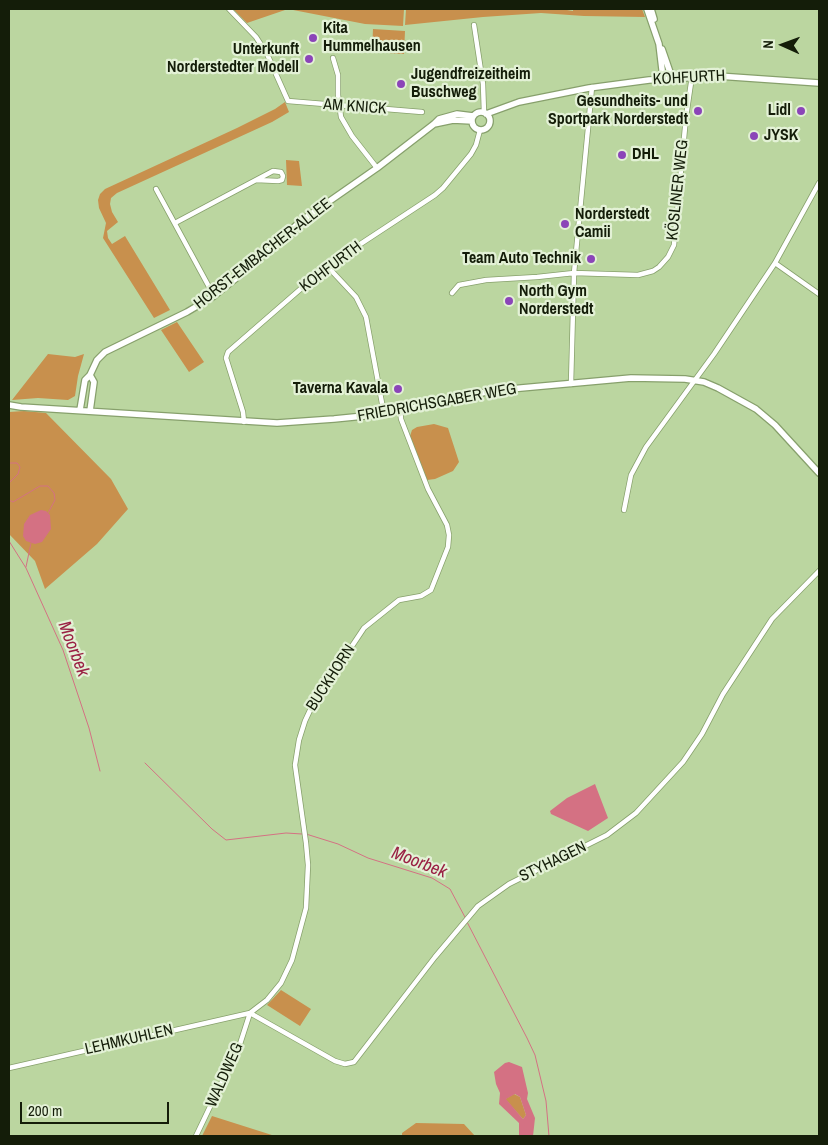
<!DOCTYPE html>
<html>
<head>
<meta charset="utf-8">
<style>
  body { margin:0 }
  #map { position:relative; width:828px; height:1145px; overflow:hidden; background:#bbd6a0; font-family:"Archivo Narrow",sans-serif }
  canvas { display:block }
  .frame { position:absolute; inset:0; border:10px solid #141d09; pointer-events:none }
  .north { position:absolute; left:758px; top:20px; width:50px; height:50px; -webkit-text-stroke:4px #e3f1d6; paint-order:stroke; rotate:272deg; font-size:14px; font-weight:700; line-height:20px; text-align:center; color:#141d09 }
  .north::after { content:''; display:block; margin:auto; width:18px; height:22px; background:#141d09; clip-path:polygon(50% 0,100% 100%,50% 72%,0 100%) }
  .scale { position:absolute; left:20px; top:1102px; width:149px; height:22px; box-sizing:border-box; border:2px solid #141d09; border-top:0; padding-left:6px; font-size:15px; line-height:18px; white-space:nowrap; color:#141d09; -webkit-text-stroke:4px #e3f1d6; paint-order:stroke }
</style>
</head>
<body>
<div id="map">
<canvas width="828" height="1145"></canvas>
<div class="frame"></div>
<div class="north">N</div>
<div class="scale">200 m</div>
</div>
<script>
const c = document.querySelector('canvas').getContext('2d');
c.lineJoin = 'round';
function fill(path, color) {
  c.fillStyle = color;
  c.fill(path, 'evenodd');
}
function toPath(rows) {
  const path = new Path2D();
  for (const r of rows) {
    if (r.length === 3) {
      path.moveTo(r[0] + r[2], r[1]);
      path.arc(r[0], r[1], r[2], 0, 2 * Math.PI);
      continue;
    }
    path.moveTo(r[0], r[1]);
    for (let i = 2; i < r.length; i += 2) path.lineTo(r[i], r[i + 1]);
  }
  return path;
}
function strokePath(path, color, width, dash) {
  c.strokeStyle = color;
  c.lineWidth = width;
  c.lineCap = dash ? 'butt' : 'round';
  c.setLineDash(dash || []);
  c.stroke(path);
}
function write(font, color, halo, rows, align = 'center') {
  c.font = font + ' "Archivo Narrow",sans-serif';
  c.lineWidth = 4.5;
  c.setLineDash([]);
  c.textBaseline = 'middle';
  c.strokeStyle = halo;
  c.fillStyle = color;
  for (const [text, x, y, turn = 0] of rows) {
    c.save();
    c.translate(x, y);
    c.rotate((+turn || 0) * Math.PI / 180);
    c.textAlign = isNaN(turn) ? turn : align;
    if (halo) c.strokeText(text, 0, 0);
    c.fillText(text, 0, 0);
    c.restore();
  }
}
fill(toPath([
  [233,9,404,9,403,26,365,24,288,9,247,23],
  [406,9,561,9,573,11,573,9,642,9,645,17,584,16,541,13,483,17,405,25],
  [373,29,405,31,404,54,372,52],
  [470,70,471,76,443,79,442,74],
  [285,102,289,112,272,122,117,193,111,198,110,204,112,212,118,222,107,231,108,238,112,244,125,236,170,310,154,318,103,238,106,223,99,208,98,200,100,194,105,189,237,128,275,109],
  [286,160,299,161,302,186,287,185],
  [177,322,204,362,189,372,161,330],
  [48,354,75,357,84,354,78,376,75,396,68,400,38,398,12,400],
  [24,411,46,413,111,479,128,509,97,544,45,589,35,561,9,534,9,412],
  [434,424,448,428,459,462,453,471,435,479,427,480,410,436,412,430,417,427],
  [281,990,311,1009,300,1026,267,1005],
  [514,1094,520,1097,526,1115,523,1119,505,1099],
  [212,1116,275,1136,202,1136],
  [416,1123,464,1124,475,1136,402,1136,402,1133]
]), '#c8904d');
fill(toPath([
  [41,510,46,511,50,515,51,529,42,542,35,544,26,541,23,536,24,524,30,515],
  [595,784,608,818,588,831,551,814,550,811,567,798],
  [509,1062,522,1067,528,1093,527,1099,535,1118,533,1136,519,1136,519,1123,499,1104,500,1093,496,1084,494,1072,505,1063],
  [515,1094,520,1097,526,1115,523,1119,506,1099]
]), '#d47183');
strokePath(toPath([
  [9,463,17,463,20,467,18,474,9,483],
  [9,500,13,502,40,486,48,486,54,493,55,500,48,513],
  [9,541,26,568,63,650,89,728,100,771],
  [26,567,31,543],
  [145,763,212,829,226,840,286,833,302,834],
  [306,834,338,844,368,858,432,878,450,889,466,919],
  [467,922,527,1038,535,1055,546,1101,549,1136]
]), '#d47183', 1);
const street = toPath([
  [229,9,256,37,267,54,288,101,422,112],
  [474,25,483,84,484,113],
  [333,58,338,75,338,95,341,117,352,136,377,168],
  [156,189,214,296],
  [175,223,256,180,278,181,282,180,283,176,281,172,273,171,256,180],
  [775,263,819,294],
  [327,266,356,297,366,317,384,414],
  [452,293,459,285,486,280,537,277,574,273,638,275,653,271,659,267,668,257,674,245,686,117,692,76],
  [571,384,574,273,592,87],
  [244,422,243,412,226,358,228,352,327,266,435,195,443,188,471,154,476,145,480,130],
  [624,510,631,475,646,447,714,354,775,263,819,183],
  [250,1013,335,1061,345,1064,354,1062,435,957,478,906,509,884,607,835,636,813,683,762,702,734,723,694,772,619,819,571],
  [9,1068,250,1013,267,1000,281,983,292,960,306,908,308,865,306,843,295,765,299,740,305,721,312,706,364,628,399,600,421,596,431,590,448,547,449,535,447,525,428,489,401,419,400,410],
  [196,1136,240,1044,250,1013]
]);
const secondary = toPath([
  [647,9,659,44,663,78],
  [651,9,654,19],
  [662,49,672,78],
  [481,121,9],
  [486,114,519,102,589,88,649,80,718,76,819,83],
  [434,124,453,120,472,121],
  [9,405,21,407,277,423,334,419,384,414,491,391,521,388,631,378,685,379,704,382,718,388,756,409,775,425,819,473],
  [80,410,85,380,90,375,97,360,105,352,187,312,214,296,239,276,301,221,377,168,434,124,439,119,457,114,473,116],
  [90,411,94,382,90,375]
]);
strokePath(street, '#87a06c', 6);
strokePath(secondary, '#87a06c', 8);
strokePath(street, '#fff', 4.5);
strokePath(secondary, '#fff', 5.5);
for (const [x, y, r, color] of [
  [313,38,5,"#8b45b8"],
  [309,59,5,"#8b45b8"],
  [401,84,5,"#8b45b8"],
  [698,111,5,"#8b45b8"],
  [801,111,5,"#8b45b8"],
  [754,136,5,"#8b45b8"],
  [622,155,5,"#8b45b8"],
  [565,224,5,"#8b45b8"],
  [591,259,5,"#8b45b8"],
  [509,301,5,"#8b45b8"],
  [398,389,5,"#8b45b8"]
]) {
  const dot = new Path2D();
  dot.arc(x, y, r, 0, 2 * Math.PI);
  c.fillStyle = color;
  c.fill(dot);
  strokePath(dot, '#e3f1d6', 2);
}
write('bold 16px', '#141d09', '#e3f1d6', [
  ["Kita",323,29],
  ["Hummelhausen",323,47],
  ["Unterkunft",299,50,"right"],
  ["Norderstedter Modell",299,68,"right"],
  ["Jugendfreizeitheim",411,75],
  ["Buschweg",411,93],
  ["Gesundheits- und",688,102,"right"],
  ["Sportpark Norderstedt",688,120,"right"],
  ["Lidl",791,111,"right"],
  ["JYSK",764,136],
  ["DHL",632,155],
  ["Norderstedt",575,215],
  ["Camii",575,233],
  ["Team Auto Technik",581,259,"right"],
  ["North Gym",519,292],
  ["Norderstedt",519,310],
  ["Taverna Kavala",388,389,"right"]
], 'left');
write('16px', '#141d09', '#e3f1d6', [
  ["KOHFURTH",689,78,-3],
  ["AM KNICK",355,107,4],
  ["KÖSLINER WEG",678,190,-84],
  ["HORST-EMBACHER-ALLEE",263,254,-38],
  ["KOHFURTH",331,267,-37],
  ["FRIEDRICHSGABER WEG",437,403,-10],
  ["BUCKHORN",331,678,-57],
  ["STYHAGEN",553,862,-26],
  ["LEHMKUHLEN",129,1040,-13],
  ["WALDWEG",225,1075,-66]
]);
write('italic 18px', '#9a2144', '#e3f1d6', [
  ["Moorbek",73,649,69],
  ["Moorbek",419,863,21]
]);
</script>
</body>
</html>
